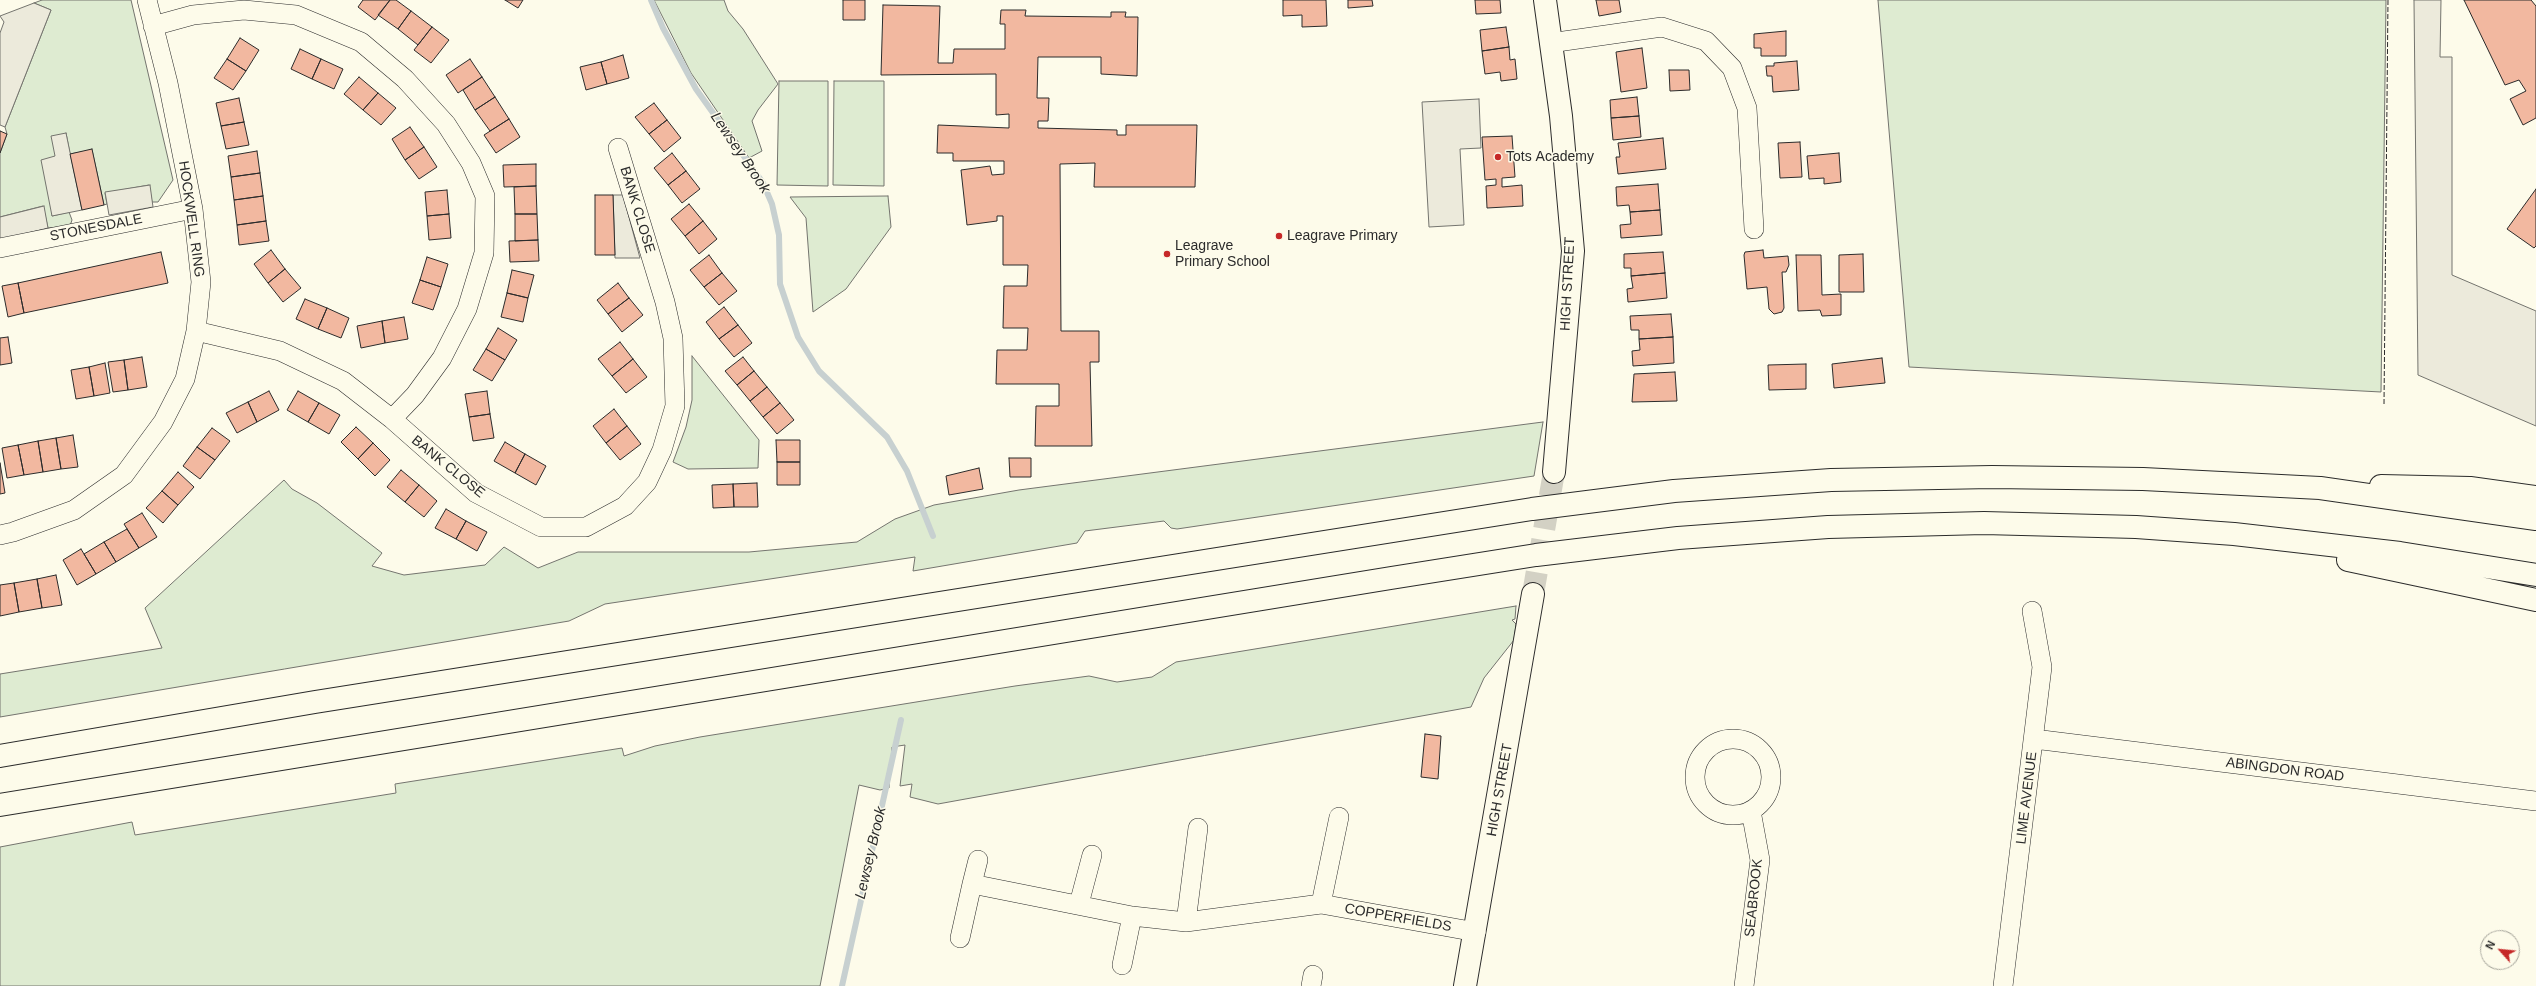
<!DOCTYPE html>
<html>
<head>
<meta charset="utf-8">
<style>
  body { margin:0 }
  #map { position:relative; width:2536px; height:986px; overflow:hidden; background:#fdfbea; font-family:Helvetica,sans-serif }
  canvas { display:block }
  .north { position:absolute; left:2480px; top:930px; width:40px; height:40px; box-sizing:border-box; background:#fdfbea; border:1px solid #a9a89e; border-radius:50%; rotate:297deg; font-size:11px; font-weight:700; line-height:16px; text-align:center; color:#2b2b2b }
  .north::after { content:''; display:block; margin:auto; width:14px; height:18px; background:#c62828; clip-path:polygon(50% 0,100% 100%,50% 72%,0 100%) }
</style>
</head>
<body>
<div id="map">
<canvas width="2536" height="986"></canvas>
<div class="north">N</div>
</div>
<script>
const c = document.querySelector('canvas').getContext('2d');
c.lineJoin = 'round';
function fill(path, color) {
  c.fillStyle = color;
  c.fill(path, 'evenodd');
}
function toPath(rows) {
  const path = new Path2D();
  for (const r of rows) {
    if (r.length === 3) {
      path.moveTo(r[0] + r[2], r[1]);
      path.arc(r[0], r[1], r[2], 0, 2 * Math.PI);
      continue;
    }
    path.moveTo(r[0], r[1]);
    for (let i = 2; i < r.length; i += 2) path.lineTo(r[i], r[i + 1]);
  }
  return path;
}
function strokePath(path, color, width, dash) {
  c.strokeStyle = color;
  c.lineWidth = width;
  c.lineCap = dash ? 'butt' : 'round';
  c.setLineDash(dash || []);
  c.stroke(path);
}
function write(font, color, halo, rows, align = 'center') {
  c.font = font + ' Helvetica,sans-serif';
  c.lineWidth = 3;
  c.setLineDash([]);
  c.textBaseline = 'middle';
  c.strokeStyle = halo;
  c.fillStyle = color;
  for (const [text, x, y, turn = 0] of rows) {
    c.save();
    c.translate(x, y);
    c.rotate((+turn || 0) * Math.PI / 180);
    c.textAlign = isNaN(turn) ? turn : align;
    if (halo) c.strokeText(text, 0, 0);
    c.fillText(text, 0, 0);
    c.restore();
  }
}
const green = toPath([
  [42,0,131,0,173,180,158,202,152,202,149,185,105,193,107,204,104,205,92,150,70,154,66,133,56,157,52,216,69,212,72,220,70,226,48,228,43,206,0,217,0,153,7,134,5,127,51,10,34,3,42,0],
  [654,0,724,0,728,11,743,29,778,84,758,110,752,121,762,151,749,158,691,73,654,0],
  [1878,0,2386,0,2381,392,1909,367,1878,0],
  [779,81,828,81,828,186,777,185,779,81],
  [834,81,884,81,884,186,833,185,834,81],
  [888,196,891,227,846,289,813,312,806,218,790,197,888,196],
  [692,356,759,440,758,468,688,469,673,462,686,427,692,400,692,356],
  [1543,422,1534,476,1177,529,1171,528,1164,521,1085,531,1077,543,913,571,915,557,605,604,569,621,0,717,0,674,162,648,145,608,284,480,292,489,317,503,382,553,372,566,404,575,485,565,504,547,538,568,578,552,749,552,857,542,895,519,934,505,1019,490,1543,422],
  [1516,606,1515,619,1512,620,1516,624,1514,640,1484,678,1471,707,938,804,910,797,912,784,900,786,905,745,892,747,889,788,880,790,859,785,820,986,0,986,0,847,132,822,135,835,396,793,395,784,622,748,624,756,655,746,700,737,1015,686,1089,676,1117,682,1152,677,1176,662,1516,606]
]);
fill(green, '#deebd1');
strokePath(green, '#74746e', 1);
const parking = toPath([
  [2414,0,2441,0,2440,57,2452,57,2452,275,2536,311,2536,426,2418,375,2414,0],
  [34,3,51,10,5,127,0,125,0,33,4,22,0,16,34,3],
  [1479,99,1481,148,1460,149,1464,225,1429,227,1422,102,1479,99],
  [66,133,82,210,52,216,41,160,55,156,51,136,66,133],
  [150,185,153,207,109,215,105,192,150,185],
  [613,195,623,195,640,258,615,258,613,195],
  [44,206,48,228,0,240,0,217,44,206]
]);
fill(parking, '#eceadb');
strokePath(parking, '#74746e', 1);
strokePath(toPath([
  [651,0,663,28,696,89,763,183,772,204,779,235,780,284,798,337,819,371,887,437,907,471,933,536],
  [842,986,901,720]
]), '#c7d0d0', 6);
const building = toPath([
  [363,0,390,0,375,20,358,7,363,0],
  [390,0,396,0,411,11,398,29,378,15,390,0],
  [505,0,523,0,518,8,505,0],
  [843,0,865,0,865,20,843,20,843,0],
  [1283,0,1326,0,1327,26,1302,27,1302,15,1283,16,1283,0],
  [1348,0,1372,0,1373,6,1348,8,1348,0],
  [1475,0,1500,0,1501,13,1476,14,1475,0],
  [1596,0,1619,0,1621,12,1599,16,1596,0],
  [2464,0,2531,0,2536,6,2536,118,2523,125,2510,99,2526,91,2519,80,2505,85,2464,0],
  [883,5,940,6,938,63,953,63,954,49,1005,49,1005,24,1000,24,1001,10,1026,10,1025,16,1111,17,1111,12,1126,12,1125,17,1138,17,1137,76,1101,74,1101,57,1038,57,1037,98,1049,98,1048,121,1038,121,1038,128,1117,130,1117,135,1126,135,1126,125,1197,125,1195,187,1094,187,1095,163,1060,164,1061,331,1099,331,1099,362,1090,362,1092,446,1035,446,1036,406,1059,406,1059,384,996,384,997,350,1027,350,1028,328,1003,328,1004,286,1027,286,1028,265,1003,265,1003,216,997,216,997,221,967,225,961,170,990,166,992,175,1004,174,1004,161,953,161,953,153,937,153,938,125,1009,128,1009,114,996,115,996,74,881,75,883,5],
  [411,11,432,27,418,45,398,29,411,11],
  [432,27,449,40,431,63,414,50,432,27],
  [1506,27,1509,47,1482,51,1480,30,1506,27],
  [1786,31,1786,56,1761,56,1761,48,1754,48,1754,34,1786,31],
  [240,38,259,50,246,71,227,59,240,38],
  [1509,47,1510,60,1515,59,1517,79,1501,81,1500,72,1485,74,1482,51,1509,47],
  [1642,48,1647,88,1621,92,1616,52,1642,48],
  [300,49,321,59,312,79,291,69,300,49],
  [623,55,629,78,607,84,601,62,623,55],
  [227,59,246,71,233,90,214,78,227,59],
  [321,59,343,69,334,89,312,79,321,59],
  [470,59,482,77,458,93,446,75,470,59],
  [1797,61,1799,90,1773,92,1772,76,1767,76,1766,66,1774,66,1774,63,1797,61],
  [601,62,607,84,586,90,580,67,601,62],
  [1669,70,1689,70,1690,90,1670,91,1669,70],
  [359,77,378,93,363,110,344,94,359,77],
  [482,77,495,97,475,110,463,90,482,77],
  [378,93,396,108,381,125,363,110,378,93],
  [495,97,509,119,490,131,475,110,495,97],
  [1637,97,1639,116,1611,118,1610,100,1637,97],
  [239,98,244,122,221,126,216,103,239,98],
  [654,103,667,120,649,134,635,117,654,103],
  [1639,116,1641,137,1613,140,1611,118,1639,116],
  [509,119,520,137,496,153,484,135,509,119],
  [667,120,681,138,664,152,649,134,667,120],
  [244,122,249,145,226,149,221,126,244,122],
  [410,127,424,147,405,160,392,139,410,127],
  [0,131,7,134,0,153,0,131],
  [1512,136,1515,177,1502,178,1502,187,1522,185,1523,206,1487,208,1486,186,1496,185,1496,179,1485,180,1482,137,1512,136],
  [1663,138,1666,169,1618,174,1616,157,1620,157,1618,143,1663,138],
  [1800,142,1802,177,1780,178,1778,143,1800,142],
  [424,147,437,167,419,179,405,160,424,147],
  [92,149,104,205,82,210,70,154,92,149],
  [257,151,260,173,231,177,228,156,257,151],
  [672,153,686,171,668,185,654,168,672,153],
  [1839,153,1841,182,1824,184,1824,178,1809,179,1807,156,1839,153],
  [536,164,536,186,504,187,503,165,536,164],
  [686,171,700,189,682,203,668,185,686,171],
  [260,173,263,196,234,200,231,177,260,173],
  [1658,184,1660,210,1630,212,1629,205,1617,206,1616,187,1658,184],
  [536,186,537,214,515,214,514,187,536,186],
  [2536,189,2536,246,2534,248,2507,229,2536,189],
  [447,190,449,214,427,216,425,192,447,190],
  [595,195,613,195,615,255,595,255,595,195],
  [263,196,266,221,237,225,234,200,263,196],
  [689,204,703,221,685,236,671,219,689,204],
  [1660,210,1662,235,1621,238,1620,225,1631,224,1630,212,1660,210],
  [449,214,451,238,429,240,427,216,449,214],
  [515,214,537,214,538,240,515,241,515,214],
  [266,221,269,241,239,245,237,225,266,221],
  [703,221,717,239,699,254,685,236,703,221],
  [538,240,539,261,510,262,509,241,538,240],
  [271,250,285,269,268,283,254,264,271,250],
  [1763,250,1764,258,1788,256,1789,265,1786,272,1782,272,1784,308,1782,312,1774,314,1769,309,1767,287,1747,289,1744,255,1745,252,1763,250],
  [161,252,168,283,24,313,18,283,161,252],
  [1663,252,1665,273,1631,276,1631,268,1624,268,1624,254,1663,252],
  [1863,254,1864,292,1839,292,1839,255,1863,254],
  [709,255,722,273,704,287,690,270,709,255],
  [1796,255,1821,255,1822,295,1841,294,1841,315,1822,316,1820,310,1798,311,1796,255],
  [427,257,448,264,441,287,420,280,427,257],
  [285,269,301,288,283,302,268,283,285,269],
  [512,270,534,275,528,298,507,293,512,270],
  [722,273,737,291,719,305,704,287,722,273],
  [1665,273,1667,298,1628,302,1627,289,1633,288,1631,276,1665,273],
  [420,280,441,287,433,310,412,303,420,280],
  [18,283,24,313,8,317,2,286,18,283],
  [618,283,629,298,608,314,597,300,618,283],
  [507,293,528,298,523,322,501,317,507,293],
  [629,298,643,315,622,332,608,314,629,298],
  [305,299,327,308,318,329,296,319,305,299],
  [724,307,738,325,719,339,706,322,724,307],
  [327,308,349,318,341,338,318,329,327,308],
  [1671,314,1673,337,1639,339,1639,330,1631,330,1630,316,1671,314],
  [404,317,408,339,385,343,382,321,404,317],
  [382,321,385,343,361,348,357,326,382,321],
  [738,325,752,343,734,357,719,339,738,325],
  [498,328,517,340,505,360,486,349,498,328],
  [8,337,12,363,0,365,0,338,8,337],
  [1673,337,1674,363,1633,366,1632,351,1640,350,1639,339,1673,337],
  [620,342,633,359,612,376,598,359,620,342],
  [486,349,505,360,492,381,473,370,486,349],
  [142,357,147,387,128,390,124,360,142,357],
  [743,357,754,371,737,385,725,371,743,357],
  [1882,358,1885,383,1834,388,1832,364,1882,358],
  [633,359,647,377,626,393,612,376,633,359],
  [124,360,128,390,113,392,108,362,124,360],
  [105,363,110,393,94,396,89,367,105,363],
  [1806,364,1806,389,1769,390,1768,365,1806,364],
  [89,367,94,396,76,399,71,370,89,367],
  [754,371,767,387,750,401,737,385,754,371],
  [1675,372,1677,401,1632,402,1634,374,1675,372],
  [767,387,780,403,763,417,750,401,767,387],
  [269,391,279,410,257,422,248,402,269,391],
  [298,391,319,403,308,422,287,410,298,391],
  [487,391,490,414,469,417,465,394,487,391],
  [248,402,257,422,237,433,226,413,248,402],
  [319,403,340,415,329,434,308,422,319,403],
  [780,403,794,420,777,434,763,417,780,403],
  [614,409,627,426,606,443,593,426,614,409],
  [490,414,494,438,473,441,469,417,490,414],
  [627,426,641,444,620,460,606,443,627,426],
  [356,427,373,443,358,459,341,442,356,427],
  [212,428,230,441,215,460,197,447,212,428],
  [73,435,78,467,61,469,56,438,73,435],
  [56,438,61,469,43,472,38,441,56,438],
  [776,440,800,440,800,462,777,462,776,440],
  [38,441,43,472,24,475,18,445,38,441],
  [505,442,525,454,515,473,494,461,505,442],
  [373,443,390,460,375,476,358,459,373,443],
  [18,445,24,475,7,478,2,448,18,445],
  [197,447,215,460,200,479,183,466,197,447],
  [525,454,546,466,536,485,515,473,525,454],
  [1009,458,1031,458,1031,477,1010,477,1009,458],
  [777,462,800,462,800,485,777,485,777,462],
  [0,463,5,493,0,494,0,463],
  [979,468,983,489,949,495,946,476,979,468],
  [401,470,419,485,405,502,387,487,401,470],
  [178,472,194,487,178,505,162,491,178,472],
  [757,483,758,507,734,507,733,484,757,483],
  [733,484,734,507,713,508,712,485,733,484],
  [419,485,437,501,424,517,405,502,419,485],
  [162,491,178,505,163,523,146,508,162,491],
  [446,509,466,521,456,539,435,528,446,509],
  [142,513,157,537,139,548,124,524,142,513],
  [466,521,487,532,477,551,456,539,466,521],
  [127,529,139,548,116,562,104,542,127,529],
  [104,542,116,562,96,574,84,554,104,542],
  [81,549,96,574,77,585,63,560,81,549],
  [56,575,62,605,42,608,37,579,56,575],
  [37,579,42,608,19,612,14,583,37,579],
  [14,583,19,612,0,616,0,585,14,583],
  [1425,734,1441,736,1438,779,1421,777,1425,734]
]);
fill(building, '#f2b8a0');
strokePath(building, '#2b2b2b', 1);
strokePath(toPath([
  [1533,594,1554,472]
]), '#d3d1c4', 22, [22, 11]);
const minor = toPath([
  [153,26,193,15,244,10,296,15,361,42,405,79,446,124,471,163,485,196,484,253,467,309,442,358,415,395,392,419],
  [1550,43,1662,27,1706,41,1732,68,1747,108,1754,229],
  [0,248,193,209],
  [196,331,280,351,343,381,392,419,476,493,541,527,586,527,625,506,647,482,662,450,675,406,673,338,665,302,618,148],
  [0,535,13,532,74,510,124,475,163,422,185,379,196,331,201,282,193,209,168,83,147,0],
  [2034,739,2536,801],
  [1733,777,38],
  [972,884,978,860],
  [1079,904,1092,855],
  [1321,904,1339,817],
  [1186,922,1198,828],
  [960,938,972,884,1132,916,1186,922,1321,904,1476,932],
  [1122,965,1132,916],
  [1311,986,1313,975],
  [1744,986,1760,860,1751,811],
  [2003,986,2042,667,2032,611]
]);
const tertiary = toPath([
  [1545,0,1561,116,1573,251,1554,472],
  [1465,986,1533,594]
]);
const motorway = toPath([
  [2381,486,2470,488,2536,497],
  [2348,560,2536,600],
  [0,756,315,702,1532,509,1674,491,1831,480,1992,477,2143,479,2320,488,2536,519],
  [0,805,1391,578,1536,555,1678,538,1828,527,1984,523,2136,527,2234,534,2400,553,2536,575]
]);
strokePath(minor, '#2b2b2b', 20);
strokePath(tertiary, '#2b2b2b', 24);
strokePath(motorway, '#2b2b2b', 24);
strokePath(minor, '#fdfbea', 19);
strokePath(tertiary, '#fdfbea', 22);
strokePath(motorway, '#fdfbea', 22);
strokePath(toPath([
  [2384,404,2388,0]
]), '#2b2b2b', 1, [5, 2]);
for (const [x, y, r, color] of [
  [1498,157,4,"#c62828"],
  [1279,236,4,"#c62828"],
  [1167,254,4,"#c62828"]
]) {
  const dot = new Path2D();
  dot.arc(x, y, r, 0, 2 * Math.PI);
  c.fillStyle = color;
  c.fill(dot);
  strokePath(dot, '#fdfbea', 1.5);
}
write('14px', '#2b2b2b', '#fdfbea', [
  ["Tots Academy",1506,157],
  ["Leagrave Primary",1287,236],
  ["Leagrave",1175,246],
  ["Primary School",1175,262]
], 'left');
write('14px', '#2b2b2b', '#fdfbea', [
  ["BANK CLOSE",637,210,73],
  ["HOCKWELL RING",191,219,82],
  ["STONESDALE",96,228,-11],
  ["HIGH STREET",1568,284,-87],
  ["BANK CLOSE",448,467,39],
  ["ABINGDON ROAD",2285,770,7],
  ["HIGH STREET",1500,790,-80],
  ["LIME AVENUE",2027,798,-83],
  ["SEABROOK",1754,898,-84],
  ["COPPERFIELDS",1398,918,10]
]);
write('italic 15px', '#2b2b2b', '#fdfbea', [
  ["Lewsey Brook",740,153,56],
  ["Lewsey Brook",871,853,-77]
]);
</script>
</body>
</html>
